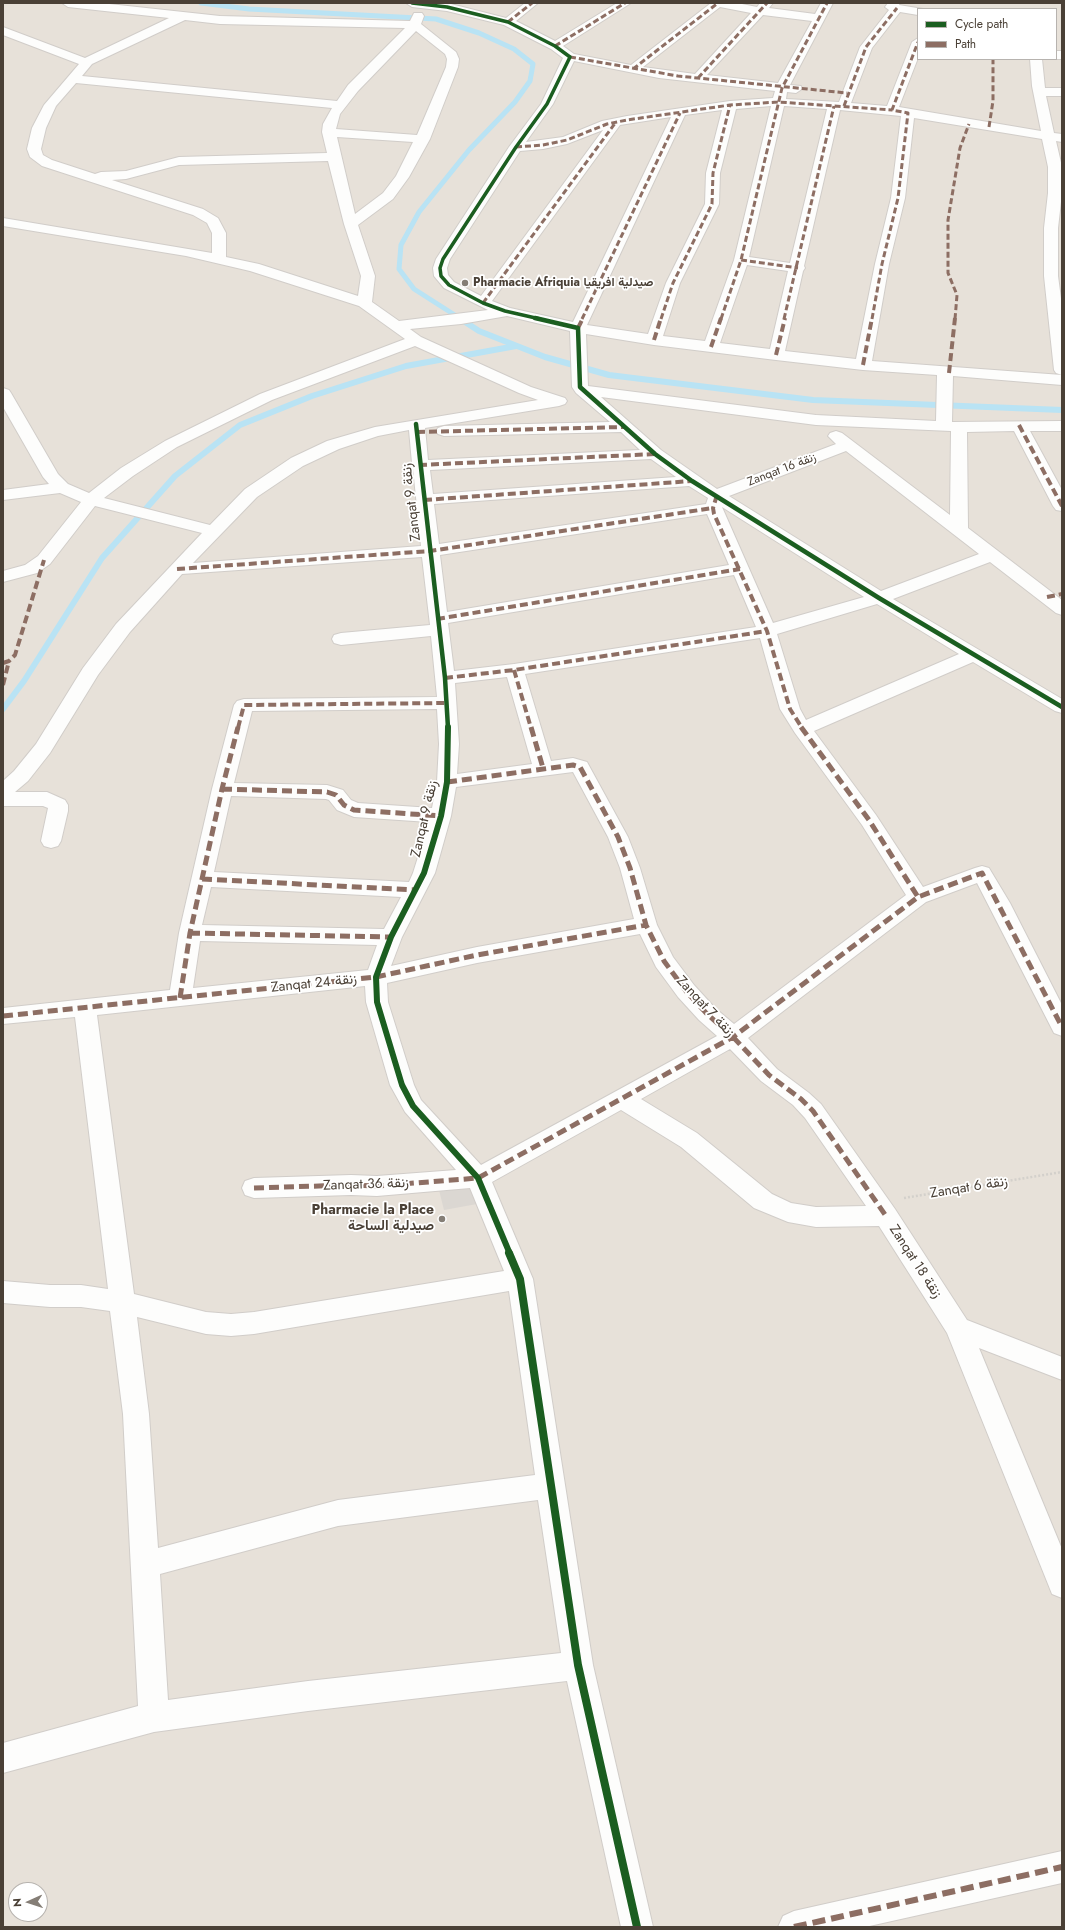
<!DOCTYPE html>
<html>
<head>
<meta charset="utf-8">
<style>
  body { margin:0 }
  #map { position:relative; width:1065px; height:1930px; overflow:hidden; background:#f3f0ec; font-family:Jost,sans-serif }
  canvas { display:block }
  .frame { position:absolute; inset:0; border:4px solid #4a4036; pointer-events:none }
  .legend { position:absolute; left:917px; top:8px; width:140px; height:52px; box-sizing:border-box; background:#fff; border:1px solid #b7b3af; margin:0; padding:5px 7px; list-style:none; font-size:12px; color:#4a4036 }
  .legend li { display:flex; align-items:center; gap:8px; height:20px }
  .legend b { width:20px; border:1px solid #b7b3af }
  .north { position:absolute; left:8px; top:1882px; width:40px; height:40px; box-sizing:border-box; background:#fff; border:1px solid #b7b3af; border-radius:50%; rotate:267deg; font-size:11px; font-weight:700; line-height:16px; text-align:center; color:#4a4036 }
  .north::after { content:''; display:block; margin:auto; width:14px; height:18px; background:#857e76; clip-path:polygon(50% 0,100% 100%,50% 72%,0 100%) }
</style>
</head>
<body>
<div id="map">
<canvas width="1065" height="1930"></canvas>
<div class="frame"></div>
<ul class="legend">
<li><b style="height:5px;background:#1b5e20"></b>Cycle path</li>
<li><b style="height:5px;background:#8d6e63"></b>Path</li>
</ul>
<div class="north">N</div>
</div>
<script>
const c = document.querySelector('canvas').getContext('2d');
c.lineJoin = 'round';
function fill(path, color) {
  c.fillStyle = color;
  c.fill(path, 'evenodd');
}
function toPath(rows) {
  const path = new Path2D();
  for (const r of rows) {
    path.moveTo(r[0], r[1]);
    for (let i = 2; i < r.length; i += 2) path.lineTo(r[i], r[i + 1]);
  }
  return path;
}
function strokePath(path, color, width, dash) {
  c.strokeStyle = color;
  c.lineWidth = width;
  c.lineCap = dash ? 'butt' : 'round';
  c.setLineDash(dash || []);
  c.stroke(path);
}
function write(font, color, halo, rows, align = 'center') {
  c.font = font + ' Jost,Vazirmatn,sans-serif';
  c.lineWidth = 3.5;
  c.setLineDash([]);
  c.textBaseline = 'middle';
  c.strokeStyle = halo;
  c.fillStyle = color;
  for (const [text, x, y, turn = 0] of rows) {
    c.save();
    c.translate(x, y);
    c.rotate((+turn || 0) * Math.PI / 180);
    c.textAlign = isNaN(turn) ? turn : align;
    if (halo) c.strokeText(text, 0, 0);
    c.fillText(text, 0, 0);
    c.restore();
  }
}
fill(toPath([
  [3,3,1062,3,1062,1927,3,1927],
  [918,9,1056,9,1056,59,918,59],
  [16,1890,40,1890,40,1914,16,1914]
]), '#e7e1d9');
strokePath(toPath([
  [201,3,249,9,436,19,479,33,514,49,533,64,530,81,515,102,469,150,419,212,401,245,399,269,414,289,461,319]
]), '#b9e3f4', 5);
strokePath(toPath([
  [459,318,479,331,545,357,609,375,813,400,1062,410],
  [3,709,24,681,102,558,175,476,240,425,312,396,406,366,516,346]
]), '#b9e3f4', 6);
fill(toPath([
  [471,1179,477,1204,444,1210,438,1186]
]), '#dbd7d2');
const minor = toPath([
  [62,3,100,3,220,16,410,21,414,13,422,13,424,16,421,24,456,52,459,59,458,67,430,139,409,177,393,199,358,225,375,276,372,302,399,321,488,310,444,288,434,276,433,268,436,259,509,147,541,104,563,58,551,49,504,25,447,11,412,7,406,3,447,3,506,18,525,3,538,3,516,21,555,41,617,3,631,3,563,46,574,54,631,65,711,3,737,3,757,7,760,3,773,3,769,8,815,14,821,3,833,3,790,85,801,86,802,89,796,93,787,92,786,99,839,102,860,47,889,10,885,7,888,3,900,3,899,5,923,9,918,9,918,15,900,12,872,48,851,103,887,106,912,42,918,38,918,58,899,107,1041,131,1032,86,1030,59,1042,59,1045,88,1062,88,1062,96,1046,96,1054,133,1062,134,1062,142,1056,141,1062,167,1062,193,1058,228,1058,276,1062,306,1062,375,1056,373,1054,370,1044,276,1044,228,1048,193,1048,167,1042,139,914,118,905,198,889,264,872,361,1062,375,1062,385,953,376,952,422,1062,421,1062,431,1030,431,1062,490,1062,511,1056,510,1053,506,1014,431,967,432,968,528,1062,600,1062,615,1056,613,990,562,893,599,1062,699,1062,713,1055,711,973,662,814,731,876,815,923,887,975,868,982,866,989,868,1010,903,1062,1005,1062,1036,1054,1033,977,883,926,902,748,1038,777,1069,809,1093,821,1104,895,1209,967,1320,1062,1357,1062,1380,979,1348,1062,1549,1062,1598,1052,1594,1048,1584,947,1333,879,1226,816,1227,788,1222,754,1208,681,1147,621,1110,492,1182,533,1279,593,1665,653,1927,621,1927,567,1681,308,1711,154,1732,3,1773,3,1743,138,1706,123,1414,110,1311,81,1307,50,1307,3,1303,3,1281,50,1285,81,1285,108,1289,75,1017,3,1024,3,1008,170,990,179,933,212,789,234,705,237,701,244,699,437,697,431,636,341,645,334,643,332,639,334,635,341,633,430,625,422,557,182,574,130,632,98,675,50,753,28,781,15,792,47,792,65,800,68,805,68,811,61,841,58,846,51,848,44,846,41,841,48,808,43,806,3,806,3,781,14,771,36,744,83,668,116,624,202,533,95,506,50,564,37,573,3,582,3,571,25,565,38,556,81,502,60,493,3,500,3,490,49,484,43,477,3,407,3,388,9,390,11,393,58,474,68,484,89,493,121,468,165,441,260,394,405,339,359,306,250,271,186,256,3,226,3,218,212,253,212,233,207,223,193,215,42,166,30,157,27,149,32,128,44,105,79,64,3,35,3,27,85,58,169,18,68,7,62,3],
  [720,7,751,13,695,74,643,67,720,7],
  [763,15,812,21,778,83,707,75,763,15],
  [185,20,220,24,405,28,348,85,337,101,82,76,92,64,185,20],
  [416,31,445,54,447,59,446,67,417,135,336,129,340,114,358,91,416,31],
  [574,61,659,78,775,91,773,98,730,101,627,116,602,121,563,137,526,142,553,104,574,61],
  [76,83,332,108,323,124,322,132,327,153,179,157,126,171,101,172,95,174,52,160,43,155,41,149,46,128,56,106,76,83],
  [771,106,734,260,705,341,663,336,680,283,719,204,720,173,736,109,771,106],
  [784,106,827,109,790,263,749,257,784,106],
  [722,110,706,173,705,204,666,283,648,334,587,325,685,115,722,110],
  [840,110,901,116,891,198,875,264,856,359,785,351,803,271,805,268,804,266,840,110],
  [671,117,573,322,510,308,492,301,620,125,671,117],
  [603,130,481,296,454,282,448,275,447,268,450,259,520,151,543,149,567,144,603,130],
  [337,137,413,142,396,176,383,193,355,214,337,137],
  [328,161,344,224,361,276,358,296,259,264,226,257,226,233,218,218,203,209,112,180,126,179,179,165,328,161],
  [747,265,788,271,770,349,720,343,747,265],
  [507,316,570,331,572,387,576,393,610,422,444,426,438,428,436,431,438,434,444,436,621,432,640,450,428,460,425,428,559,406,565,404,567,401,565,398,531,387,421,337,410,329,461,324,507,316],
  [586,334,654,345,776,360,863,370,937,375,936,421,816,415,588,386,586,334],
  [415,346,519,393,538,400,375,427,327,441,291,458,245,489,210,525,104,498,133,476,177,447,272,400,415,346],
  [601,397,816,425,951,431,950,515,842,433,836,431,830,433,828,436,836,444,717,489,661,450,601,397],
  [409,430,412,463,411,465,413,468,421,546,193,563,257,497,303,466,339,449,378,436,409,430],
  [846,451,979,554,881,591,729,496,846,451],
  [651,459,676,477,433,494,430,470,651,459],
  [689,486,708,498,706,504,439,544,434,504,689,486],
  [722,507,864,597,773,623,722,507],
  [707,514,729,565,447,612,440,555,707,514],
  [734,575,756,627,514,664,454,671,448,623,734,575],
  [877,604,959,654,806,720,800,709,777,634,877,604],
  [760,638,780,709,795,733,862,825,906,895,734,1024,715,1008,694,985,673,957,657,925,640,868,628,837,587,762,573,758,551,761,525,674,760,638],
  [507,677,532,764,457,774,459,744,455,683,507,677],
  [437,709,439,744,437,782,432,808,358,803,351,800,343,790,327,785,234,783,252,711,437,709],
  [573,772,608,837,620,868,634,919,477,947,391,966,402,937,435,873,451,816,456,787,573,772],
  [231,796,326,799,329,800,337,810,354,817,429,822,413,873,409,882,214,872,231,796],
  [211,887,401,897,384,929,202,925,211,887],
  [640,934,656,967,678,997,699,1020,717,1036,481,1165,421,1100,414,1085,388,1002,387,983,477,963,640,934],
  [200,941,377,945,368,970,193,988,200,941],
  [365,986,366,1002,390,1085,405,1112,456,1170,377,1176,351,1175,254,1178,245,1181,242,1188,245,1195,254,1198,351,1195,377,1196,470,1188,504,1271,254,1312,231,1314,206,1312,134,1294,97,1015,365,986],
  [730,1049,761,1081,793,1105,805,1118,866,1206,816,1207,791,1203,772,1194,697,1133,641,1099,730,1049],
  [509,1291,535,1475,338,1500,158,1548,149,1414,137,1317,206,1334,231,1336,254,1334,509,1291],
  [538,1500,561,1653,308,1681,168,1700,160,1574,338,1526,538,1500],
  [1056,51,1062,51,1062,59,1056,59,1056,51],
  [1062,1851,1062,1883,865,1927,778,1927,783,1916,794,1911,1062,1851]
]);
strokePath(minor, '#d1cdc9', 2);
strokePath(toPath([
  [904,1198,1062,1172]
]), '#d3d0cb', 2.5, [2, 2]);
fill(minor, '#fdfdfc');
strokePath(toPath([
  [508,22,532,3],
  [555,46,625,3],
  [570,57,678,76,847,93],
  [633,69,718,3],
  [698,78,767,3],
  [844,106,866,47,897,8],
  [989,127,993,101,993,59],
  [516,147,543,145,567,140,607,124,627,120,730,105,778,102,892,110],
  [741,260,798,268],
  [483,303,616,122],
  [582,319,680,113],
  [661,319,673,283,712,204,713,173,730,105],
  [721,319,741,260,782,88,827,3],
  [784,319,834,106],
  [872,319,882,264,898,198,908,113,892,110,918,42],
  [955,319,957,295,948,273,948,220,960,148,969,124]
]), '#8d6e63', 3, [6, 3]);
strokePath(toPath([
  [578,328,583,318],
  [654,340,661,318],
  [711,347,721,318],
  [776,355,785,318],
  [863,365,872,318],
  [949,373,955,318],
  [1019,425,1062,506],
  [417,432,624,427],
  [419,465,655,454],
  [717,495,713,508,714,514,767,631,790,709,802,728],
  [424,500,692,481],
  [177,569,430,551,713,508],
  [1047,597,1062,594],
  [437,619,740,569],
  [3,663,9,661,15,655,44,560],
  [514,670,531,728],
  [445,678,514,670,767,631],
  [3,685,9,661],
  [238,728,244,705,447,703]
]), '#8d6e63', 4, [8, 4]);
strokePath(toPath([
  [531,727,543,768],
  [801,727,869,820,918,897],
  [447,782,573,765,580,767,618,837,630,868,646,925,664,961,686,991,707,1014,733,1037,769,1075,801,1099,813,1111,886,1216],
  [222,789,327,792,336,795,344,805,354,810,441,816],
  [202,879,416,890],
  [190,933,391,937],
  [180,998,190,933,222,789,238,727],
  [3,1016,376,977,477,955,646,925],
  [254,1188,351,1185,377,1186,478,1178,733,1037,918,897,982,873,1062,1027]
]), '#8d6e63', 5, [10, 5]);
strokePath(toPath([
  [794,1927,1062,1867]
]), '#8d6e63', 6, [13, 6]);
strokePath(toPath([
  [412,3,447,7,508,22,555,46,570,57,547,104,516,147,443,259,440,268,441,276,449,285,483,303,505,311,540,319]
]), '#1b5e20', 3.5);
strokePath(toPath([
  [535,318,578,328,580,387,655,454,692,481,879,598,1062,707],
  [416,424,445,678,448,728]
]), '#1b5e20', 4.5);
strokePath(toPath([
  [448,727,447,782,441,816,424,873,391,937,376,977,377,1002,402,1085,413,1106,478,1178,510,1254]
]), '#1b5e20', 6);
strokePath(toPath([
  [509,1253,520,1279,578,1665,637,1927]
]), '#1b5e20', 8);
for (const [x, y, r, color] of [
  [465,283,4,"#857e76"],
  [442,1219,4,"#857e76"]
]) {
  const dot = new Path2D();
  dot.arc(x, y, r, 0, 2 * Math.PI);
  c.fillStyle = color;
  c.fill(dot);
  strokePath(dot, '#fff', 1.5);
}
write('bold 12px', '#4a4036', '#fff', [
  ["Pharmacie Afriquia صيدلية افريقيا",473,283]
], 'left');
write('12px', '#4a4036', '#fff', [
  ["Zanqat 16 زنقة",782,470,-21]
]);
write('14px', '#4a4036', '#fff', [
  ["Zanqat 9 زنقة",412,502,-97],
  ["Zanqat 9 زنقة",425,819,-77],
  ["Zanqat 24 زنقة",314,984,-6],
  ["Zanqat 7 زنقة",705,1007,47],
  ["Zanqat 36 زنقة",366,1185,-2],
  ["Zanqat 6 زنقة",969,1188,-9],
  ["Zanqat 18 زنقة",915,1262,57]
]);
write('bold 14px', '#4a4036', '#fff', [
  ["Pharmacie la Place",434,1211],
  ["صيدلية الساحة",434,1227]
], 'right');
</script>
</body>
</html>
